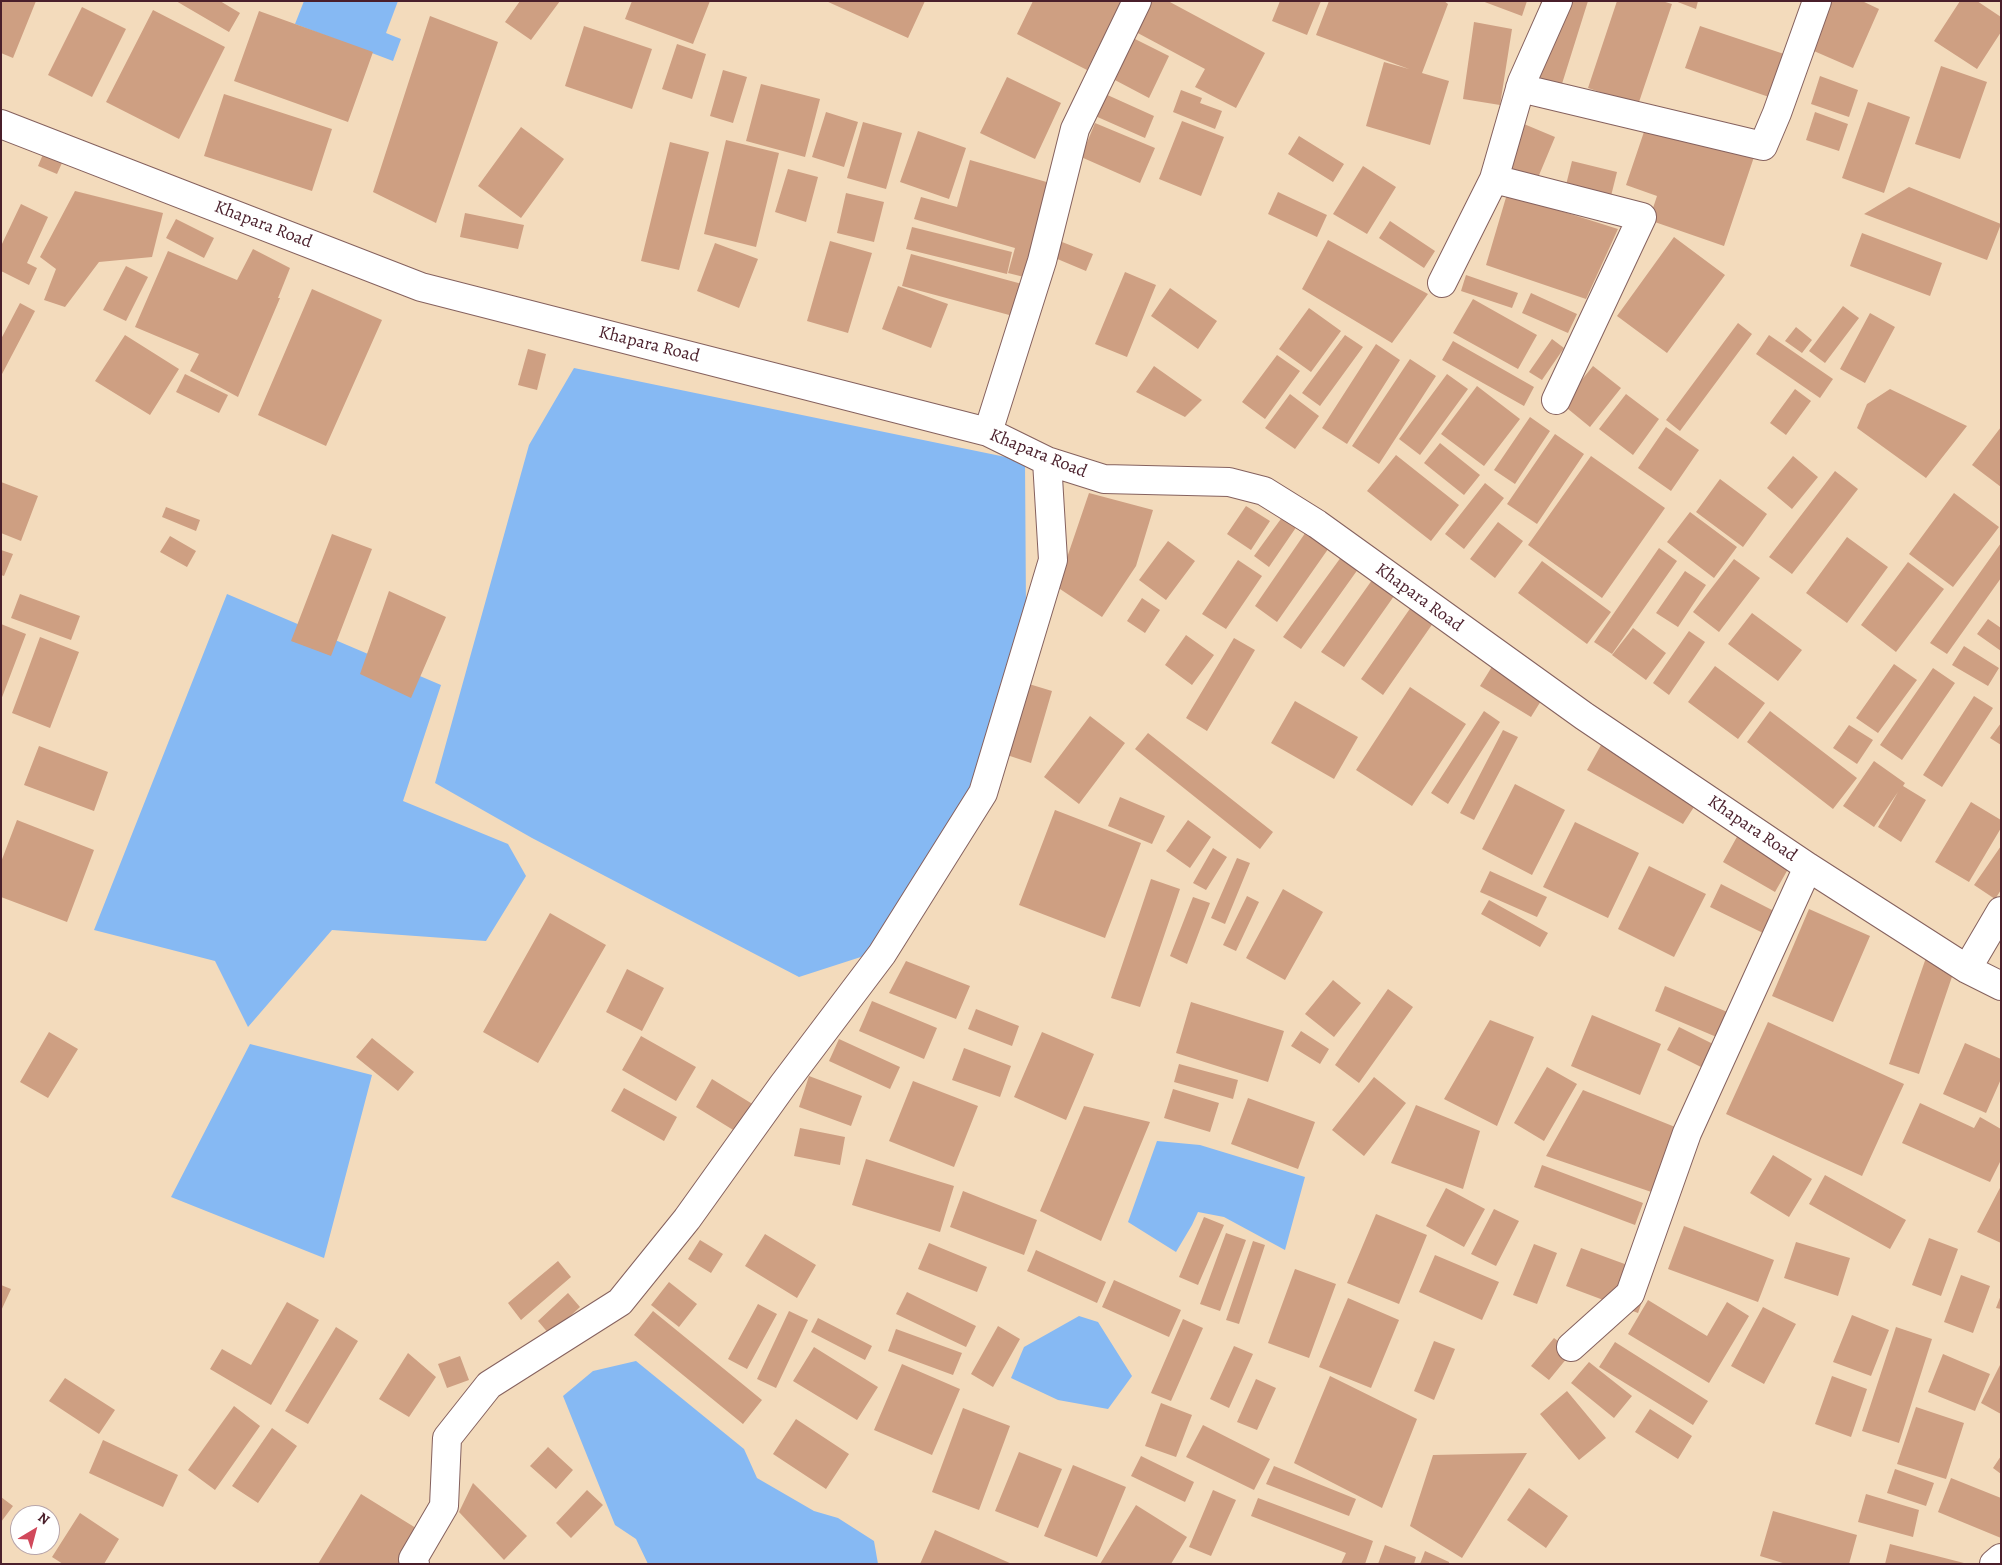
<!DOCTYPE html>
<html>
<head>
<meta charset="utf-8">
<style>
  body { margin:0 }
  #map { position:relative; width:2002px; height:1565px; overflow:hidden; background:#f3dbbc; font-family:Alegreya,serif }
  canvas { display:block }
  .frame { position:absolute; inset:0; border:2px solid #4a1f2b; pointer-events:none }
  .north { position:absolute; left:10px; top:1505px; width:50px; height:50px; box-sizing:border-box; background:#fff; border:1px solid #b7a5aa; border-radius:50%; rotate:37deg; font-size:14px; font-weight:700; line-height:20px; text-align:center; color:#4a1f2b }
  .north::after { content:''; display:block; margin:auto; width:18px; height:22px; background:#d1495b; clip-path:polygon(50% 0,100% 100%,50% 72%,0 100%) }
</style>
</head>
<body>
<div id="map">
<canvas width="2002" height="1565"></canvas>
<div class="frame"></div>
<div class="north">N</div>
</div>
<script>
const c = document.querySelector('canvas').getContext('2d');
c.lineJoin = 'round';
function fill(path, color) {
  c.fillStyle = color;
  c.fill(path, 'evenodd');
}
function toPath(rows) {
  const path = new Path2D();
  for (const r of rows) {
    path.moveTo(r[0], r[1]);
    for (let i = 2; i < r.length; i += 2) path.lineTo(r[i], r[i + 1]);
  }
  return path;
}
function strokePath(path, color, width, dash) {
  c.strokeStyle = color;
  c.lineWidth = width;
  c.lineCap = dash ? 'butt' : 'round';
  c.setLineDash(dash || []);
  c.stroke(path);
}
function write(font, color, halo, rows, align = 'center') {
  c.font = font + ' Alegreya,serif';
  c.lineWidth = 4.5;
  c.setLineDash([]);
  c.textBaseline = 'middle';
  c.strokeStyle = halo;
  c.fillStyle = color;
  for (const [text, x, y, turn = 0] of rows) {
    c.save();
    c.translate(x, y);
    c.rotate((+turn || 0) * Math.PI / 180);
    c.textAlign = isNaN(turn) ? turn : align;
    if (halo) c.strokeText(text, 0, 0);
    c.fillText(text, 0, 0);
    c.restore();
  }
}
fill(toPath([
  [304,1,398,1,386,33,401,39,393,61,295,24],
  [574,368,1025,461,1026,611,960,818,867,955,799,977,532,838,435,783,529,445],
  [227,594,441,685,403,801,508,844,526,876,486,941,332,930,248,1027,215,961,94,930],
  [250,1044,372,1075,324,1258,171,1197],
  [1157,1141,1200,1145,1305,1177,1285,1250,1224,1217,1198,1212,1192,1225,1176,1252,1128,1222],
  [1079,1316,1098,1322,1132,1376,1108,1409,1058,1400,1011,1378,1024,1347],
  [636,1361,744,1449,757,1478,814,1511,838,1518,874,1541,878,1564,648,1564,636,1539,615,1525,563,1396,593,1371]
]), '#86b9f3');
fill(toPath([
  [1,1,36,1,13,58,1,53],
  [176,1,220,1,240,13,229,32],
  [520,1,560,1,531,40,505,22],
  [632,1,710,1,693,44,625,19],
  [826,1,925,1,908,38],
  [1033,1,1122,1,1087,70,1017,34],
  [1150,1,1168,1,1265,53,1236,108,1195,87,1205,69,1134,31],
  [1280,1,1321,1,1307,35,1272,21],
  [1329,1,1444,1,1448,4,1422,73,1449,81,1430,145,1366,126,1384,62,1409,69,1316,35],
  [1482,1,1527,1,1522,16],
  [1541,1,1588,1,1561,87,1519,74],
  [1617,1,1662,1,1672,4,1638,105,1588,88],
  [1675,1,1698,1,1696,9],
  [1828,1,1862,1,1879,9,1853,68,1807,48],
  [1960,1,1977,1,2001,17,2001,32,1977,69,1934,41],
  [82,7,126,29,92,97,48,75],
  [153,10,225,47,179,139,106,102],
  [259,11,373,52,348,122,234,81],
  [430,16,498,42,436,223,373,192],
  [1474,22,1512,29,1500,105,1463,99],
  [584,26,652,49,632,109,565,86],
  [1700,26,1784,54,1769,97,1685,68],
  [1133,38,1169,56,1149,98,1113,79],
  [677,44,706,54,692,99,662,89],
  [1941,66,1987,82,1960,159,1915,144],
  [723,70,747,77,733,123,710,116],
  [1820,76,1858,90,1849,117,1811,104],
  [1007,77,1061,103,1035,159,980,133],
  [761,84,820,99,805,157,746,141],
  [1181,90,1202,98,1200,103,1222,111,1215,129,1173,112],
  [1103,93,1154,116,1145,138,1093,115],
  [224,94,332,129,312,191,204,156],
  [1868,102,1910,117,1884,193,1842,178],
  [826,112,858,122,844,167,812,157],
  [1815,112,1848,124,1839,151,1806,140],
  [1512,119,1555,137,1537,180,1494,162],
  [1648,120,1754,157,1724,246,1649,220,1657,196,1626,185],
  [1182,121,1224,137,1201,196,1159,179],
  [863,122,902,133,886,189,847,178],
  [1095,123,1155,148,1140,183,1081,157],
  [521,127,564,159,521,218,478,186],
  [918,131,966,148,949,199,900,182],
  [1299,136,1344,164,1333,182,1288,154],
  [726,140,779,153,756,247,704,234],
  [670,142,709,152,679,270,641,261],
  [47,145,66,154,57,174,38,166],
  [970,160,1050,183,1024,277,1008,273,1015,248,914,219,921,197,957,207],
  [1572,161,1617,172,1611,196,1566,185],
  [1363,166,1396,187,1367,234,1333,214],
  [788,169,818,177,806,222,775,212],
  [1909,187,2001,224,1987,260,1864,214],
  [75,191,163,213,152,257,99,262,65,307,44,300,56,269,40,257],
  [1278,192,1327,215,1317,237,1268,214],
  [846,193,884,202,874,242,837,233],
  [1507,194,1618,229,1586,299,1486,265],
  [21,204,48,217,27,263,37,268,29,285,1,271,1,246],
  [465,213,524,225,518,249,460,237],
  [176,219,214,238,204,258,166,238],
  [1390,221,1435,251,1424,268,1379,238],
  [912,227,1012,252,1007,274,906,249],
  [1862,233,1942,263,1930,296,1850,266],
  [1674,237,1725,275,1667,353,1617,316],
  [1328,240,1428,294,1392,343,1302,289],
  [830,241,872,253,848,333,807,321],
  [1062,242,1093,254,1086,271,1055,258],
  [715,243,758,259,739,308,697,291],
  [253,249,290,268,278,298,280,298,238,397,190,371,199,354,135,327,168,251,237,280],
  [911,254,1022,284,1013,316,902,286],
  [126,266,148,277,126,321,103,310],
  [1125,272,1156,285,1127,357,1095,344],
  [1466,275,1518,293,1512,308,1461,291],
  [898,286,948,304,931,348,882,329],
  [1170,288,1217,321,1198,349,1151,316],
  [312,289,382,320,326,446,258,415],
  [1531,293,1577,314,1568,333,1522,313],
  [1473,299,1537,335,1518,369,1453,333],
  [20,303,35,311,1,376,1,339],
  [1843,306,1859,318,1825,363,1809,351],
  [1309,308,1341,331,1311,372,1279,349],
  [1870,313,1895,327,1865,383,1840,369],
  [1738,323,1752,334,1680,431,1666,420],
  [1796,327,1812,340,1802,353,1785,341],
  [125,335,179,369,150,415,95,381],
  [1345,335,1363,347,1320,406,1302,393],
  [1769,335,1833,379,1820,398,1756,354],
  [1552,339,1564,348,1542,380,1529,372],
  [1453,341,1534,387,1524,406,1442,360],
  [1376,344,1400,360,1347,444,1322,428],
  [528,349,546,354,537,390,518,385],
  [1277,355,1300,371,1265,419,1242,402],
  [1410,359,1436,376,1379,464,1352,446],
  [1154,366,1202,400,1185,417,1136,392],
  [1593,366,1621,388,1590,427,1562,404],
  [185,374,228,395,219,413,176,392],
  [1447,374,1468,389,1420,455,1399,439],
  [1477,386,1520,419,1484,466,1441,434],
  [1795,389,1811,401,1786,435,1770,423],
  [1890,389,1967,426,1926,478,1857,428,1867,404],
  [1290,394,1319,416,1295,449,1265,428],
  [1626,394,1659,419,1633,455,1599,429],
  [1530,417,1550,431,1515,484,1494,470],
  [1666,427,1699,450,1671,491,1638,468],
  [2001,427,2001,487,1972,465],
  [1555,434,1584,454,1537,524,1507,504],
  [1440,443,1480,475,1464,495,1424,463],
  [1396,455,1459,505,1431,541,1367,491],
  [1591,456,1665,508,1602,598,1528,545],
  [1793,456,1818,477,1792,509,1767,488],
  [1835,471,1858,489,1792,574,1769,557],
  [1720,479,1767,514,1743,547,1696,512],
  [1,482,38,496,21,541,1,533],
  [1485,483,1504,498,1464,549,1445,534],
  [1089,493,1153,510,1136,566,1102,617,1057,587],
  [1954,493,1999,527,1953,587,1909,554],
  [1246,506,1270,521,1251,550,1227,534],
  [166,507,200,520,196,531,162,517],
  [1690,512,1737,547,1714,578,1667,542],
  [1283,516,1297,526,1269,567,1254,556],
  [1498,522,1523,541,1495,578,1470,559],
  [1310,526,1333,542,1277,622,1255,606],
  [332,534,372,549,331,656,291,641],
  [170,536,196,551,187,567,160,552],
  [1847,537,1888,567,1847,623,1806,593],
  [1168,541,1195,561,1166,600,1139,580],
  [2001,543,2001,578,1947,654,1930,643],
  [1659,548,1677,561,1612,654,1594,642],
  [1,550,13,554,4,576,1,575],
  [1344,553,1361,565,1301,649,1283,637],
  [1734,559,1760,578,1719,632,1693,612],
  [1238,560,1262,576,1226,629,1202,614],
  [1542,561,1611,612,1587,644,1518,593],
  [1908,562,1944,589,1896,652,1861,625],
  [1685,571,1706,585,1678,627,1656,613],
  [1377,573,1399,589,1344,667,1321,652],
  [389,591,446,617,411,698,360,674],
  [20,594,80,616,71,640,11,618],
  [1142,598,1160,610,1145,633,1127,621],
  [1416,600,1438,616,1383,695,1361,679],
  [1752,613,1802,650,1778,681,1728,644],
  [1988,619,2001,628,2001,651,1977,634],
  [1,624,26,634,1,700],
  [1633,628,1666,653,1646,680,1612,655],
  [1689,631,1705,642,1669,695,1653,683],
  [1186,635,1214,655,1192,685,1165,665],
  [40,637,79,652,50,728,12,713],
  [1234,638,1255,650,1207,731,1186,718],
  [1964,646,1999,668,1988,686,1952,665],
  [1894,664,1917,680,1878,733,1856,718],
  [1493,665,1544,696,1531,717,1480,686],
  [1715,666,1765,703,1738,739,1688,702],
  [1933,668,1955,683,1902,760,1880,745],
  [1029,684,1052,691,1031,763,1007,755],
  [1410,687,1466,724,1412,806,1356,770],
  [1974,696,1993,708,1942,787,1923,775],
  [1295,701,1358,737,1334,779,1271,743],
  [1484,711,1500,722,1448,804,1431,793],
  [1770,711,1857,778,1833,809,1747,742],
  [1090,716,1125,743,1079,804,1044,777],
  [2001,723,2001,745,1990,738],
  [1849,725,1873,740,1857,764,1833,748],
  [1503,730,1518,737,1474,820,1460,813],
  [1148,733,1273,832,1260,849,1135,749],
  [1605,738,1701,796,1683,824,1587,770],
  [39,746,108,772,94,811,24,785],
  [1874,761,1905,783,1903,786,1926,800,1901,842,1878,827,1898,792,1874,827,1843,806],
  [1515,784,1565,810,1532,875,1482,849],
  [1120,797,1165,816,1152,844,1108,826],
  [1971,802,2001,820,2001,828,1969,882,1935,862],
  [1055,810,1141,843,1105,938,1019,905],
  [17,820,94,850,67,922,1,897,1,862],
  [1188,820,1211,837,1190,868,1166,851],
  [1575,822,1639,853,1608,918,1543,887],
  [1743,826,1796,855,1775,892,1723,862],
  [2001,846,2001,890,1995,899,1974,885],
  [1213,848,1227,857,1206,890,1193,883],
  [1237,858,1250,863,1225,924,1211,918],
  [1649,866,1706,894,1674,957,1618,929],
  [1490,871,1547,897,1537,917,1480,892],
  [1151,879,1180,889,1140,1007,1111,998],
  [1721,884,1774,911,1763,933,1710,907],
  [1283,889,1323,912,1285,980,1246,958],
  [1247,896,1259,902,1236,951,1223,945],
  [1193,897,1210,903,1187,964,1170,956],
  [1489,900,1548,933,1540,947,1481,914],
  [1809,909,1870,936,1833,1022,1772,996],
  [550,913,606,945,538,1063,483,1032],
  [1928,952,1957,962,1919,1074,1889,1064],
  [906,961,970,986,956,1019,889,993],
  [627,969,664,988,642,1031,606,1012],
  [1333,980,1361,1003,1334,1037,1305,1014],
  [1665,986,1737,1016,1726,1041,1655,1011],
  [1388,989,1413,1007,1359,1083,1335,1065],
  [872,1001,937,1028,924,1059,859,1031],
  [1191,1002,1284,1031,1268,1082,1176,1053],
  [976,1009,1019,1026,1012,1046,968,1029],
  [1592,1015,1661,1044,1640,1095,1571,1066],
  [1490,1020,1534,1037,1497,1126,1444,1099],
  [1768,1022,1904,1084,1862,1176,1726,1114],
  [1679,1027,1719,1047,1707,1070,1667,1050],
  [1301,1031,1329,1049,1320,1064,1291,1046],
  [49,1032,78,1049,48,1098,20,1082],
  [1042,1032,1094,1054,1066,1120,1014,1097],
  [641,1036,696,1067,676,1101,622,1070],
  [372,1038,414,1072,398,1091,356,1057],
  [839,1039,900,1067,890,1089,829,1061],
  [1965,1043,2001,1059,2001,1079,1986,1113,1943,1094],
  [964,1048,1011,1066,1000,1097,952,1080],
  [1179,1064,1238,1080,1233,1099,1174,1082],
  [1547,1067,1577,1084,1544,1141,1514,1123],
  [809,1076,862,1096,851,1126,799,1107],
  [1374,1077,1406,1103,1364,1156,1332,1130],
  [712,1079,767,1113,751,1141,696,1107],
  [913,1081,978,1106,954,1167,889,1141],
  [624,1088,677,1117,664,1141,611,1111],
  [1173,1089,1219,1103,1210,1132,1164,1118],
  [1583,1090,1695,1135,1669,1198,1546,1156],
  [1248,1098,1315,1122,1298,1169,1231,1144],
  [1920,1103,1974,1128,1980,1117,2001,1129,2001,1160,1990,1182,1902,1143],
  [1416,1105,1480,1131,1463,1189,1391,1163],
  [1084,1106,1150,1122,1101,1241,1040,1211],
  [800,1128,845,1137,840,1165,794,1156],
  [1773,1155,1812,1179,1789,1217,1750,1193],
  [866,1159,954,1186,940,1232,852,1205],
  [1542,1165,1643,1203,1635,1225,1534,1187],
  [1825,1175,1906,1220,1890,1249,1809,1204],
  [2001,1186,2001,1243,1977,1232],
  [1446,1188,1485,1209,1464,1247,1426,1226],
  [963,1191,1037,1220,1024,1255,950,1227],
  [1494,1209,1519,1221,1496,1266,1471,1254],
  [1376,1214,1427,1235,1399,1304,1347,1283],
  [1204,1217,1224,1225,1198,1285,1179,1277],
  [1684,1226,1774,1260,1758,1302,1668,1269],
  [1226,1233,1246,1240,1220,1311,1200,1304],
  [765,1234,816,1265,797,1298,745,1266],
  [1929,1238,1958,1249,1941,1296,1912,1285],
  [700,1240,723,1254,711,1273,688,1259],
  [1253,1241,1265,1245,1239,1324,1226,1320],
  [1796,1242,1850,1258,1838,1296,1784,1278],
  [929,1243,987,1267,977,1292,918,1269],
  [1534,1244,1557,1253,1537,1304,1513,1295],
  [1581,1248,1652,1274,1638,1313,1566,1286],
  [1036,1250,1106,1282,1097,1303,1027,1271],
  [1435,1255,1499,1282,1482,1320,1419,1292],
  [558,1261,571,1277,521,1320,508,1303],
  [1295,1269,1336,1284,1309,1358,1268,1343],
  [1961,1275,1990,1286,1973,1333,1944,1322],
  [1114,1280,1181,1310,1169,1337,1102,1307],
  [669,1282,697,1304,679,1327,651,1305],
  [1,1285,11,1289,1,1311],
  [907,1292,976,1326,966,1347,896,1314],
  [568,1293,580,1307,550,1335,538,1321],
  [2001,1295,2001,1309,1996,1308],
  [1348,1298,1399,1320,1371,1388,1319,1367],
  [1648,1300,1707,1336,1727,1302,1749,1316,1709,1383,1628,1334],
  [287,1302,319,1320,271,1405,210,1369,222,1349,251,1365],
  [758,1304,777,1314,747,1369,728,1359],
  [1763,1307,1796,1324,1764,1384,1731,1366],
  [653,1311,762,1400,743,1424,634,1335],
  [789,1311,808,1320,776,1388,757,1379],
  [1852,1315,1889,1330,1871,1376,1833,1362],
  [818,1318,872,1346,865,1360,811,1332],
  [1183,1319,1203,1328,1171,1401,1151,1393],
  [998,1326,1020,1339,993,1387,971,1374],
  [336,1327,358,1341,308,1424,285,1411],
  [1896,1327,1932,1339,1899,1443,1862,1431],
  [896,1329,962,1353,953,1375,888,1351],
  [1554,1338,1572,1352,1549,1380,1531,1366],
  [1434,1341,1455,1349,1434,1400,1414,1391],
  [1615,1342,1708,1401,1693,1425,1599,1367],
  [1234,1346,1253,1354,1229,1408,1210,1399],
  [814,1347,878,1387,857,1420,793,1381],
  [408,1353,436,1377,409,1417,379,1399],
  [1943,1354,1990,1374,1975,1411,1928,1392],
  [460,1356,469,1380,447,1388,438,1364],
  [1589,1362,1632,1396,1614,1418,1571,1383],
  [2001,1363,2001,1414,1981,1403],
  [902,1364,960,1389,932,1455,874,1430],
  [1330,1376,1417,1419,1382,1508,1294,1463],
  [1832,1376,1867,1389,1851,1437,1815,1424],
  [65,1378,115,1410,99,1434,49,1401],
  [1256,1379,1276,1388,1257,1430,1237,1422],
  [1567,1391,1606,1438,1579,1460,1540,1414],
  [1161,1403,1192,1415,1176,1457,1145,1446],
  [234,1406,260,1426,215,1490,188,1470],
  [1916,1407,1964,1423,1946,1479,1897,1464],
  [963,1408,1010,1426,979,1510,932,1492],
  [1650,1409,1692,1436,1678,1459,1635,1432],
  [796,1419,849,1454,826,1489,773,1454],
  [1203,1425,1270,1459,1254,1490,1186,1457],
  [272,1428,297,1446,258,1503,232,1486],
  [103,1440,178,1475,163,1507,89,1473],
  [548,1447,573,1470,556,1489,530,1466],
  [1019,1452,1062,1469,1038,1528,995,1511],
  [1527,1453,1462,1558,1410,1526,1433,1455],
  [1141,1456,1194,1482,1185,1502,1131,1476],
  [2001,1456,2001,1474,1993,1468],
  [1073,1465,1126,1487,1097,1557,1044,1536],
  [1274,1466,1356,1499,1349,1516,1266,1484],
  [1895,1469,1934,1483,1926,1506,1887,1493],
  [1951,1478,2001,1498,2001,1538,1938,1512],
  [473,1483,527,1536,504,1560,459,1512],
  [1529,1488,1568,1516,1546,1548,1507,1520],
  [587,1490,603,1505,571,1538,556,1523],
  [1213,1490,1236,1500,1211,1556,1189,1547],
  [361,1494,432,1538,416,1564,318,1564],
  [1866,1494,1919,1510,1913,1537,1858,1522],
  [1,1497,13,1506,1,1522],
  [1258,1498,1373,1541,1365,1564,1341,1564,1346,1553,1251,1516],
  [1136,1505,1187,1537,1171,1564,1100,1564],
  [1773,1511,1857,1535,1849,1564,1786,1564,1760,1556],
  [80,1513,119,1539,104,1564,63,1564,52,1557],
  [935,1530,1012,1564,920,1564],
  [1890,1544,1964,1563,1964,1564,1885,1564],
  [1385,1545,1416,1557,1414,1564,1378,1564],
  [1425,1551,1449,1562,1449,1564,1420,1564]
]), '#ce9f82');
const minor = toPath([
  [1520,88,1763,146,1777,113,1817,1],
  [1,124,421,287,988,432,1047,461,1104,479,1229,482,1264,491,1317,524,1584,716,1808,867,1967,969,2001,986],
  [1494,179,1642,217,1556,400],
  [1442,283,1494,179,1522,82,1558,1],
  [988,432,1042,261,1075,129,1137,1],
  [1967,969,2001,911],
  [1571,1347,1630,1294,1687,1133,1808,867],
  [415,1564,413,1559,444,1506,447,1438,489,1385,620,1302,687,1219,783,1085,882,954,983,793,1053,560,1047,461],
  [1994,1564,2001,1558]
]);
strokePath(minor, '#85615e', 30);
strokePath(minor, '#fff', 28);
write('18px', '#4a1f2b', '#fff', [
  ["Khapara Road",263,225,21],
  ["Khapara Road",649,345,14],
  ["Khapara Road",1038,454,22],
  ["Khapara Road",1419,598,36],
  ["Khapara Road",1752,829,34]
]);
</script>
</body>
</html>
